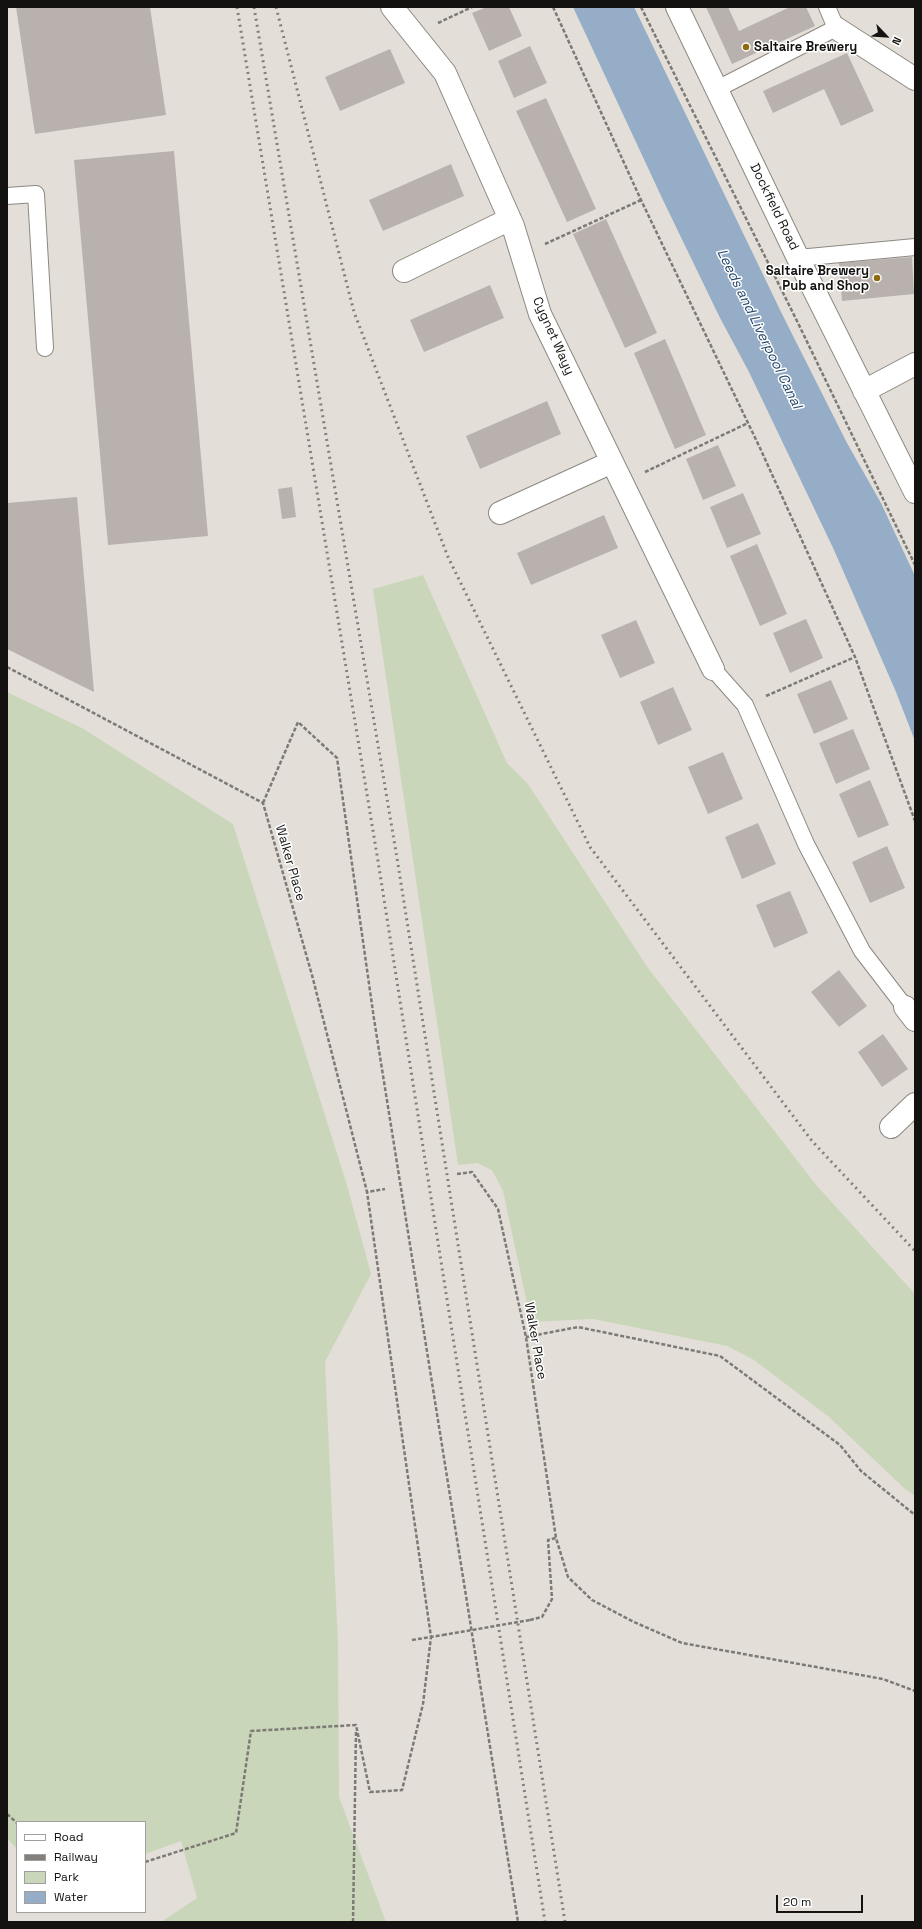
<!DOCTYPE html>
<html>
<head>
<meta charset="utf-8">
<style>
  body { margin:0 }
  #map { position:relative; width:922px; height:1929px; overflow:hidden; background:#e3dfd8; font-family:"Space Grotesk",sans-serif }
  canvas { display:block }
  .frame { position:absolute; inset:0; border:8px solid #141210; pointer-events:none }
  .legend { position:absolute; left:16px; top:1821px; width:130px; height:92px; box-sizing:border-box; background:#fff; border:1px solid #a1a09f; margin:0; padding:5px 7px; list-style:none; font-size:12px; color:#141210 }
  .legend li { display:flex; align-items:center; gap:8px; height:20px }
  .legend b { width:20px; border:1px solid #a1a09f }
  .north { position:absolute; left:866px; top:16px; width:40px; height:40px; -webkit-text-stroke:3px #fff; paint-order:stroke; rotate:115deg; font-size:11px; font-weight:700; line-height:16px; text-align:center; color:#141210 }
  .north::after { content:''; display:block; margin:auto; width:14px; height:18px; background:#141210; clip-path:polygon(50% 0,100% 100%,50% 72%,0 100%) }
  .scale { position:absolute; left:776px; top:1895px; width:87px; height:18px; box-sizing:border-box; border:2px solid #141210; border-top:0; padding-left:5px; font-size:12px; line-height:14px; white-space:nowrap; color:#141210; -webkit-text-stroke:3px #fff; paint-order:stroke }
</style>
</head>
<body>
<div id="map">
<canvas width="922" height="1929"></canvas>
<div class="frame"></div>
<ul class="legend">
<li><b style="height:5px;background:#fff"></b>Road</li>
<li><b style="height:5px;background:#83807b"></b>Railway</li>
<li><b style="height:11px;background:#cad6b9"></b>Park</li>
<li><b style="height:11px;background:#96adc7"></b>Water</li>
</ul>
<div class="north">N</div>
<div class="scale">20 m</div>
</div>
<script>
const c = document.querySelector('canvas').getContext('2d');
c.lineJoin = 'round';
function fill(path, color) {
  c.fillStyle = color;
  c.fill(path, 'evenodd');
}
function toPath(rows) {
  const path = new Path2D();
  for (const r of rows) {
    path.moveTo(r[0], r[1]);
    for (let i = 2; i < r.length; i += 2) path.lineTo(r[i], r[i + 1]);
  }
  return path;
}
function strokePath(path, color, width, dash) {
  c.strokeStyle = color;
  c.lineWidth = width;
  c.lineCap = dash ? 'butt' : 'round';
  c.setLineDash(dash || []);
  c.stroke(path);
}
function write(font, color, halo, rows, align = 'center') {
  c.font = font + ' "Space Grotesk",sans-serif';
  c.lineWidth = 3;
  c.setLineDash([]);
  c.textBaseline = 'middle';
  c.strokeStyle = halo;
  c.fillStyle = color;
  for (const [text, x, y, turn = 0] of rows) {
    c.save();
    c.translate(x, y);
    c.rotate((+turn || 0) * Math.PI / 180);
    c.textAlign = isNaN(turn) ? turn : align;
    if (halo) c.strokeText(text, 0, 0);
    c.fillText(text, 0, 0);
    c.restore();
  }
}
fill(toPath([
  [423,575,507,763,528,784,648,968,817,1186,915,1294,915,1496,904,1488,829,1417,754,1360,727,1346,593,1319,531,1322,503,1191,492,1170,477,1163,458,1165,373,589],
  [7,692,82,728,233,824,347,1185,371,1274,325,1362,338,1644,339,1797,386,1922,161,1922,197,1898,181,1841,145,1854,145,1822,17,1822,17,1849,7,1838]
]), '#cad6b9');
fill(toPath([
  [573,7,634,7,783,316,847,443,881,503,915,576,915,741,896,692,834,550,749,372,720,318,662,198]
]), '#96adc7');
fill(toPath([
  [16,7,150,7,166,115,35,134],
  [487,7,509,7,522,36,489,51,472,13],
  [706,7,728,7,739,31,790,7,806,7,815,26,732,64],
  [530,46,547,83,514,98,498,61],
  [390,49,405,83,340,111,325,77],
  [847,53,874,111,841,126,824,89,773,113,763,91],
  [546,98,596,209,567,222,516,111],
  [174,151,208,536,108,545,74,160],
  [451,164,464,196,383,231,369,200],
  [606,219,657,333,625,348,573,234],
  [912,257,914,294,842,301,839,263],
  [490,285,504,318,424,352,410,320],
  [665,339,706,435,675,449,634,353],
  [547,401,561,434,480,469,466,436],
  [718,445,736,486,703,500,686,459],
  [292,487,296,517,282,519,278,489],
  [743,493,761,534,727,548,710,507],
  [77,497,94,692,7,649,7,503],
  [604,515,618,548,531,585,517,553],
  [757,544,787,614,760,626,730,556],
  [806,619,823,658,790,673,773,633],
  [636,620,655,663,620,678,601,635],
  [831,680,848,719,814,734,797,694],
  [673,687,692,730,658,745,640,702],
  [853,729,870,769,836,784,819,743],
  [723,752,743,799,708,814,688,767],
  [870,780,889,825,858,838,839,794],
  [758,823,776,864,742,879,725,837],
  [887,846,905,888,870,903,852,862],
  [790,891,808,933,774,948,756,905],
  [839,970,867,1006,839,1027,811,992],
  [883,1034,908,1069,882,1087,858,1052]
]), '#b9b1ae');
const service = toPath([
  [717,89,836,28,827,7],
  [7,196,36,194,45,348],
  [798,258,915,247],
  [713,669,745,705,806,844,862,951,905,1007]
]);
const minor = toPath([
  [392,7,445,73,513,226,540,314,713,669],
  [677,7,798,258,915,492],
  [836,28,915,79],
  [404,271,510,219],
  [864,391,915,364],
  [500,513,612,462],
  [905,1007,915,1020],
  [891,1127,915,1104]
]);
strokePath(service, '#8c8882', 18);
strokePath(minor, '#8c8882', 24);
strokePath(toPath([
  [553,7,641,200,760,448,855,657,915,821],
  [641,7,797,321,915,565],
  [438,23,472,7],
  [545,244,641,200],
  [645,472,748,423],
  [7,667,263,803,312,975,367,1192,385,1189],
  [766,696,855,657],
  [263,803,298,722,337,758,374,1019,518,1922],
  [457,1174,472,1172,498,1209,526,1337,556,1538],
  [526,1337,578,1327,720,1356,840,1445,861,1471,915,1515],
  [530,1620,542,1617,552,1599,548,1540,556,1538,568,1577,592,1600,634,1622,682,1643,883,1679,915,1691],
  [412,1640,443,1635],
  [7,1814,17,1823],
  [145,1862,236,1833,251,1731,356,1725,370,1792,402,1790,423,1704,431,1637,367,1192],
  [353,1922,356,1731]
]), '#7d7a76', 2.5, [4, 2]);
strokePath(service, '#fff', 16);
strokePath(minor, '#fff', 22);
strokePath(toPath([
  [237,7,378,861,545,1922],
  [254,7,397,858,565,1922],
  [276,7,354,312,448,557,590,847,812,1141,915,1251]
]), '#83807b', 3, [2, 4]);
strokePath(toPath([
  [443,1635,530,1620]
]), '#7d7a76', 2.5, [4, 2]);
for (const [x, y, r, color] of [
  [746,47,4,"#8d6c0f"],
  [877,278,4,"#8d6c0f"]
]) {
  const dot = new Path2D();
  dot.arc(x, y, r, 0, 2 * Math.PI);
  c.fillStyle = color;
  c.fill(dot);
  strokePath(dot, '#fff', 1.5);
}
write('bold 13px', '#141210', '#fff', [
  ["Saltaire Brewery",754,47],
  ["Saltaire Brewery",869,271,"right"],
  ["Pub and Shop",869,286,"right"]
], 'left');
write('13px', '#141210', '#fff', [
  ["Dockfield Road",774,207,64],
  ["Cygnet Wayy",553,336,66],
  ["Walker Place",290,863,74],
  ["Walker Place",535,1341,80]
]);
write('italic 14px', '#24466c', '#fff', [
  ["Leeds and Liverpool Canal",759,329,64]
]);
</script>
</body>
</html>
